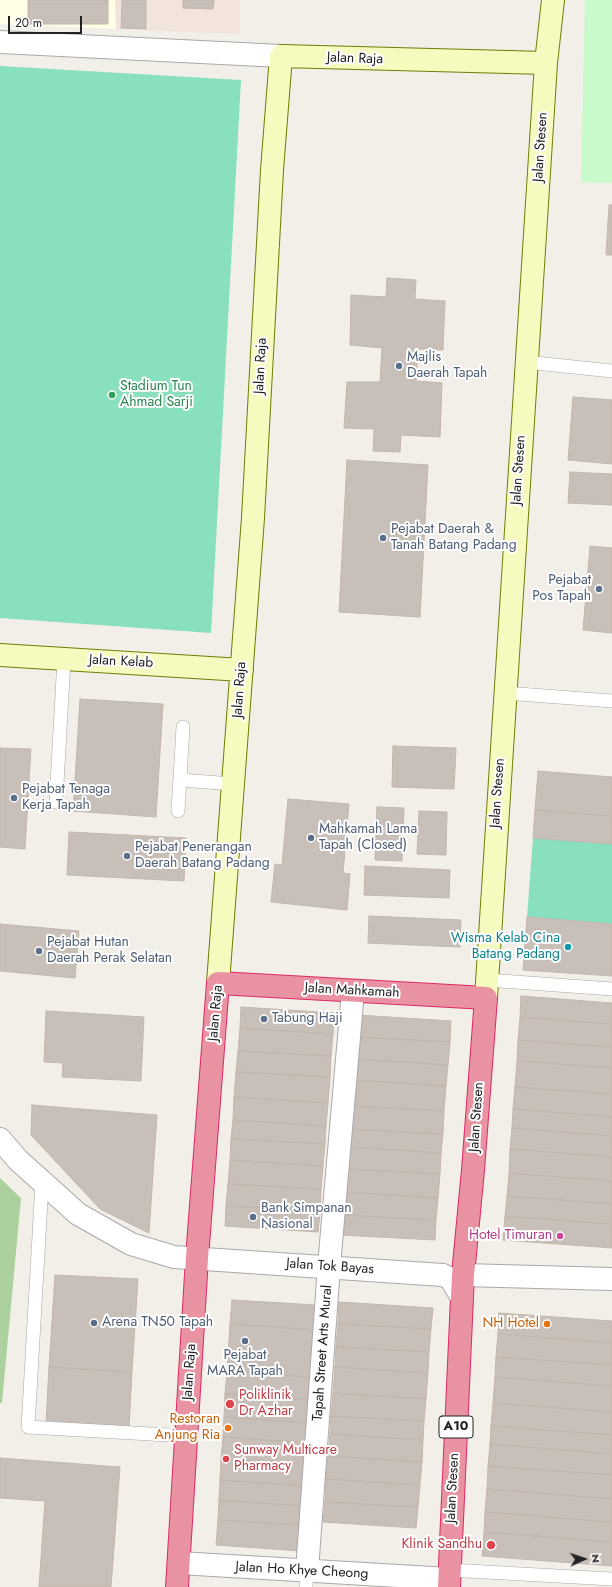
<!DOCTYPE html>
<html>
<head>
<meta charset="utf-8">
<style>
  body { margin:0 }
  #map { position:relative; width:612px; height:1587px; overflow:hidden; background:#f2efe9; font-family:Jost,sans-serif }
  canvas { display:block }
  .north { position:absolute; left:564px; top:1539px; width:40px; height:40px; -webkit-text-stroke:3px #fff; paint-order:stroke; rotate:87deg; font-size:11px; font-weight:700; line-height:16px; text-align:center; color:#222 }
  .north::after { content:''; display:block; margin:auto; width:14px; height:18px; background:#222; clip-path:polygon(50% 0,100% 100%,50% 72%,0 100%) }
  .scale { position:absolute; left:8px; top:16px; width:74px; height:18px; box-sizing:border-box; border:2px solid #222; border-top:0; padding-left:5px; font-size:12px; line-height:14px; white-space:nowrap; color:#222; -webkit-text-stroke:3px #fff; paint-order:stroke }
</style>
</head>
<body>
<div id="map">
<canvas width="612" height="1587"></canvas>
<div class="north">N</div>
<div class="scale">20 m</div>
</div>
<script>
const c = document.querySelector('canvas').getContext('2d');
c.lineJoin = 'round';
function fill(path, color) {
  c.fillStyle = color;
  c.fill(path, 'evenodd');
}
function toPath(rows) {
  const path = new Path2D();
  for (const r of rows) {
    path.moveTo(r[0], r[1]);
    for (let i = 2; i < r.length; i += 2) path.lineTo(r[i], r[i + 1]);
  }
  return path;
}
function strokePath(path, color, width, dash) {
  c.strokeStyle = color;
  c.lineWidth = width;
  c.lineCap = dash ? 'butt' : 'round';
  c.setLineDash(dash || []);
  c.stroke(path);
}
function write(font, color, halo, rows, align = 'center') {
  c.font = font + ' Jost,sans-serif';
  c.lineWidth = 4;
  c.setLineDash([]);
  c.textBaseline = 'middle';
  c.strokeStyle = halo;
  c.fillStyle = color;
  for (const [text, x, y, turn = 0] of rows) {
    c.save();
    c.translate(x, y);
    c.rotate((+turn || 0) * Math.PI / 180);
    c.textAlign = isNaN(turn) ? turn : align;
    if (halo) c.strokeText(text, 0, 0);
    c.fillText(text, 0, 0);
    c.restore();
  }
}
fill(toPath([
  [0,0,115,0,116,29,0,24]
]), '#ffffe5');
fill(toPath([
  [115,0,240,0,240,34,116,29]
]), '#f3e3dd');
fill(toPath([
  [0,1178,21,1198,2,1403,0,1403]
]), '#add19e');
fill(toPath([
  [585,0,612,0,612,183,581,182]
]), '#c8facc');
fill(toPath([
  [0,66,241,80,211,633,0,618],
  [533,838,612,844,612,924,527,917]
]), '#88e0be');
const building = toPath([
  [28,0,108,0,108,24,28,24,28,0],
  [122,0,146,0,146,29,121,28,122,0],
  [183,0,214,0,213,9,183,8,183,0],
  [609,205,612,205,612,255,606,255,609,205],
  [387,278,416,280,415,299,445,301,443,350,418,349,416,381,442,383,440,437,401,435,400,452,373,451,374,429,344,428,347,382,380,382,382,348,350,345,351,295,386,297,387,278],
  [573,397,612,400,612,464,568,460,573,397],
  [347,460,428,465,420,617,339,612,347,460],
  [570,472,612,474,612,505,568,503,570,472],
  [590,546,612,548,612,633,583,630,590,546],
  [80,699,163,704,156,817,73,811,80,699],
  [393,746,456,748,454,789,392,787,393,746],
  [0,748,31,749,25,849,0,847,0,748],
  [538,771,612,777,612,816,535,810,538,771],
  [288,799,349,804,343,873,350,874,347,910,271,902,275,864,282,865,288,799],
  [377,807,404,808,402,861,375,860,377,807],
  [535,810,612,816,612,844,533,838,535,810],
  [419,811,447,812,446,855,417,854,419,811],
  [69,832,186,838,184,881,67,875,69,832],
  [365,866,450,870,449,898,364,895,365,866],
  [369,916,461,920,460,947,368,943,369,916],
  [527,917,612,924,612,976,523,970,527,917],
  [0,924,79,931,75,978,0,971,0,924],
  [521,996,612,1003,612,1024,520,1017,521,996],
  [241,1007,335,1013,333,1034,240,1028,241,1007],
  [46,1011,144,1017,141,1081,62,1077,63,1063,44,1062,46,1011],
  [358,1015,451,1021,450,1042,356,1037,358,1015],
  [520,1017,612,1024,612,1047,518,1040,520,1017],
  [240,1028,333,1034,331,1056,238,1051,240,1028],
  [356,1037,450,1042,448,1065,355,1059,356,1037],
  [518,1040,612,1047,612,1068,517,1061,518,1040],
  [238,1051,331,1056,330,1077,236,1072,238,1051],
  [355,1059,448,1065,446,1086,353,1080,355,1059],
  [517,1061,612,1068,612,1094,515,1087,517,1061],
  [236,1072,330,1077,328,1103,234,1097,236,1072],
  [353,1080,446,1086,444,1111,351,1106,353,1080],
  [515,1087,612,1094,612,1117,513,1109,515,1087],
  [234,1097,328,1103,326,1126,233,1120,234,1097],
  [32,1105,157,1115,149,1233,100,1209,31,1135,32,1105],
  [351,1106,444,1111,443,1134,349,1129,351,1106],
  [513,1109,612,1117,612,1136,512,1128,513,1109],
  [233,1120,326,1126,325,1144,231,1139,233,1120],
  [512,1128,612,1136,612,1157,510,1149,512,1128],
  [349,1129,443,1134,441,1153,348,1147,349,1129],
  [231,1139,325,1144,323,1166,230,1160,231,1139],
  [348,1147,441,1153,440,1174,346,1169,348,1147],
  [510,1149,612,1157,612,1181,509,1173,510,1149],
  [230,1160,323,1166,321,1189,228,1184,230,1160],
  [346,1169,440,1174,438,1198,344,1192,346,1169],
  [509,1173,612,1181,612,1204,507,1196,509,1173],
  [228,1184,321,1189,320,1212,226,1206,228,1184],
  [344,1192,438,1198,436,1220,343,1215,344,1192],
  [507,1196,612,1204,612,1224,505,1216,507,1196],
  [226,1206,320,1212,318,1232,225,1226,226,1206],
  [343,1215,436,1220,435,1240,341,1235,343,1215],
  [505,1216,612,1224,612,1248,503,1240,505,1216],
  [55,1275,138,1279,132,1372,49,1367,55,1275],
  [232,1300,316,1305,315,1330,230,1324,232,1300],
  [339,1302,433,1308,431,1329,338,1324,339,1302],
  [499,1313,612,1321,612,1343,498,1334,499,1313],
  [230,1324,315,1330,312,1377,227,1372,230,1324],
  [338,1324,431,1329,429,1352,336,1347,338,1324],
  [498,1334,612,1343,612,1365,496,1357,498,1334],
  [336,1347,429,1352,428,1373,335,1367,336,1347],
  [496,1357,612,1365,612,1386,495,1377,496,1357],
  [49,1367,132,1372,129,1428,46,1423,49,1367],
  [335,1367,428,1373,426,1399,333,1393,335,1367],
  [227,1372,312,1377,310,1400,225,1394,227,1372],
  [495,1377,612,1386,612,1412,493,1403,495,1377],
  [333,1393,426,1399,424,1421,331,1416,333,1393],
  [225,1394,310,1400,309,1423,224,1417,225,1394],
  [493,1403,612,1412,612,1435,491,1426,493,1403],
  [331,1416,424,1421,423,1440,330,1434,331,1416],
  [224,1417,309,1423,308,1443,223,1437,224,1417],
  [491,1426,612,1435,612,1454,490,1444,491,1426],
  [330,1434,423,1440,422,1462,328,1456,330,1434],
  [223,1437,308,1443,306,1464,221,1459,223,1437],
  [490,1444,612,1454,612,1475,488,1466,490,1444],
  [328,1456,422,1462,420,1485,326,1479,328,1456],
  [0,1458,120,1467,111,1587,39,1587,45,1501,0,1498,0,1458],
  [221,1459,306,1464,305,1486,220,1480,221,1459],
  [488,1466,612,1475,612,1499,487,1489,488,1466],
  [326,1479,420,1485,418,1507,325,1502,326,1479],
  [220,1480,305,1486,303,1506,219,1500,220,1480],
  [487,1489,612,1499,612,1522,485,1512,487,1489],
  [219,1500,303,1506,302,1525,218,1520,219,1500],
  [325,1502,418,1507,416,1528,323,1522,325,1502],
  [485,1512,612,1522,612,1542,484,1532,485,1512],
  [218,1520,302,1525,301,1551,216,1545,218,1520],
  [484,1532,612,1542,612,1566,482,1556,484,1532]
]);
fill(building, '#c7bfb8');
strokePath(building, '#c4b6ab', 1);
const lane = toPath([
  [526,362,612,371],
  [505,693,612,701],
  [180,780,233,784],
  [56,802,64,659],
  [178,811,183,727],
  [487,980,612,989],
  [42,1183,28,1427,186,1436],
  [449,1570,612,1579],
  [306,1587,307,1571]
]);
const street = toPath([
  [0,42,281,56],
  [0,1139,18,1160,78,1214,131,1244,174,1257,443,1275,451,1279,462,1298],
  [463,1275,612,1279],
  [179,1563,449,1579],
  [307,1571,329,1266,353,991]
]);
const secondary = toPath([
  [0,655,242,670],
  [218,983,253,518,272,170,281,56,546,63],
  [486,998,546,63,553,0]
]);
const highway = toPath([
  [177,1587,197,1258,218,983,486,998,473,1170,463,1275,449,1587]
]);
strokePath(lane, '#a9a9a9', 14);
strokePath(street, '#a9a9a9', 24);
strokePath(secondary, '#707d05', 24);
strokePath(highway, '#dc2a67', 24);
strokePath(lane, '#fff', 13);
strokePath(street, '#fff', 22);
strokePath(secondary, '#f7fabf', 22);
strokePath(highway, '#e892a2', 22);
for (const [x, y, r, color] of [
  [399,366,4,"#5c6f8a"],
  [112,395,4,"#2e9e5b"],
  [383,538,4,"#5c6f8a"],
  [599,589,4,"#5c6f8a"],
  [14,798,4,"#5c6f8a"],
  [311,838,4,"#5c6f8a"],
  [127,856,4,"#5c6f8a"],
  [568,947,4,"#0f9aa8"],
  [39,951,4,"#5c6f8a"],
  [264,1019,4,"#5c6f8a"],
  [253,1217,4,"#5c6f8a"],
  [560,1236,4,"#d1479c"],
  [94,1323,4,"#5c6f8a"],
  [547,1324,4,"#e8710a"],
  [245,1341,4,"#5c6f8a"],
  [230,1404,5,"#e0444e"],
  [228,1428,4,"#e8710a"],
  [226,1459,4,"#e0444e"],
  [491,1545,5,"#e0444e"]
]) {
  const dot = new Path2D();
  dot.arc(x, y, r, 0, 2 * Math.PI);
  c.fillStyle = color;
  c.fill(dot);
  strokePath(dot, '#fff', 1.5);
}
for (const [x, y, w] of [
  [456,1427,34]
]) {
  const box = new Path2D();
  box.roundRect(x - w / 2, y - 11, w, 22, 3);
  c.fillStyle = '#fff';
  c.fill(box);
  strokePath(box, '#222', 1);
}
write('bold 13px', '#222', null, [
  ["A10",456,1427]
]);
write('14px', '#222', '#fff', [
  ["Jalan Raja",355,59,2],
  ["Jalan Stesen",541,147,-86],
  ["Jalan Raja",261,366,-87],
  ["Jalan Stesen",519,470,-86],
  ["Jalan Kelab",121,662,3],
  ["Jalan Raja",240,690,-86],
  ["Jalan Stesen",498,793,-86],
  ["Jalan Mahkamah",352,991,3],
  ["Jalan Raja",216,1013,-85],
  ["Jalan Stesen",477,1117,-86],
  ["Jalan Tok Bayas",330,1267,4],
  ["Tapah Street Arts Mural",323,1353,-86],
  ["Jalan Raja",190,1372,-86],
  ["Jalan Stesen",453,1488,-87],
  ["Jalan Ho Khye Cheong",302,1571,3]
]);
write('14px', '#4e5e75', '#fff', [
  ["Majlis",407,358],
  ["Daerah Tapah",407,374],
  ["Pejabat Daerah &",391,530],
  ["Tanah Batang Padang",391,546],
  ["Pejabat",591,581,"right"],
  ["Pos Tapah",591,597,"right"],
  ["Pejabat Tenaga",22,790],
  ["Kerja Tapah",22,806],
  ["Mahkamah Lama",319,830],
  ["Tapah (Closed)",319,846],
  ["Pejabat Penerangan",135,848],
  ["Daerah Batang Padang",135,864],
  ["Pejabat Hutan",47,943],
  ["Daerah Perak Selatan",47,959],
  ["Tabung Haji",272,1019],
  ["Bank Simpanan",261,1209],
  ["Nasional",261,1225],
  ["Arena TN50 Tapah",102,1323],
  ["Pejabat",245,1356,"center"],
  ["MARA Tapah",245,1372,"center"]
], 'left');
write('14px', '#27864d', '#fff', [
  ["Stadium Tun",120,387],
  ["Ahmad Sarji",120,403]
], 'left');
write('14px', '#0d838f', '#fff', [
  ["Wisma Kelab Cina",560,939],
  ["Batang Padang",560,955]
], 'right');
write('14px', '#b23c85', '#fff', [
  ["Hotel Timuran",552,1236]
], 'right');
write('14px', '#c56008', '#fff', [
  ["NH Hotel",539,1324],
  ["Restoran",220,1420],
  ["Anjung Ria",220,1436]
], 'right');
write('14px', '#be3a42', '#fff', [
  ["Poliklinik",239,1396],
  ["Dr Azhar",239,1412],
  ["Sunway Multicare",234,1451],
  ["Pharmacy",234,1467],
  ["Klinik Sandhu",482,1545,"right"]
], 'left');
</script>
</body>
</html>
